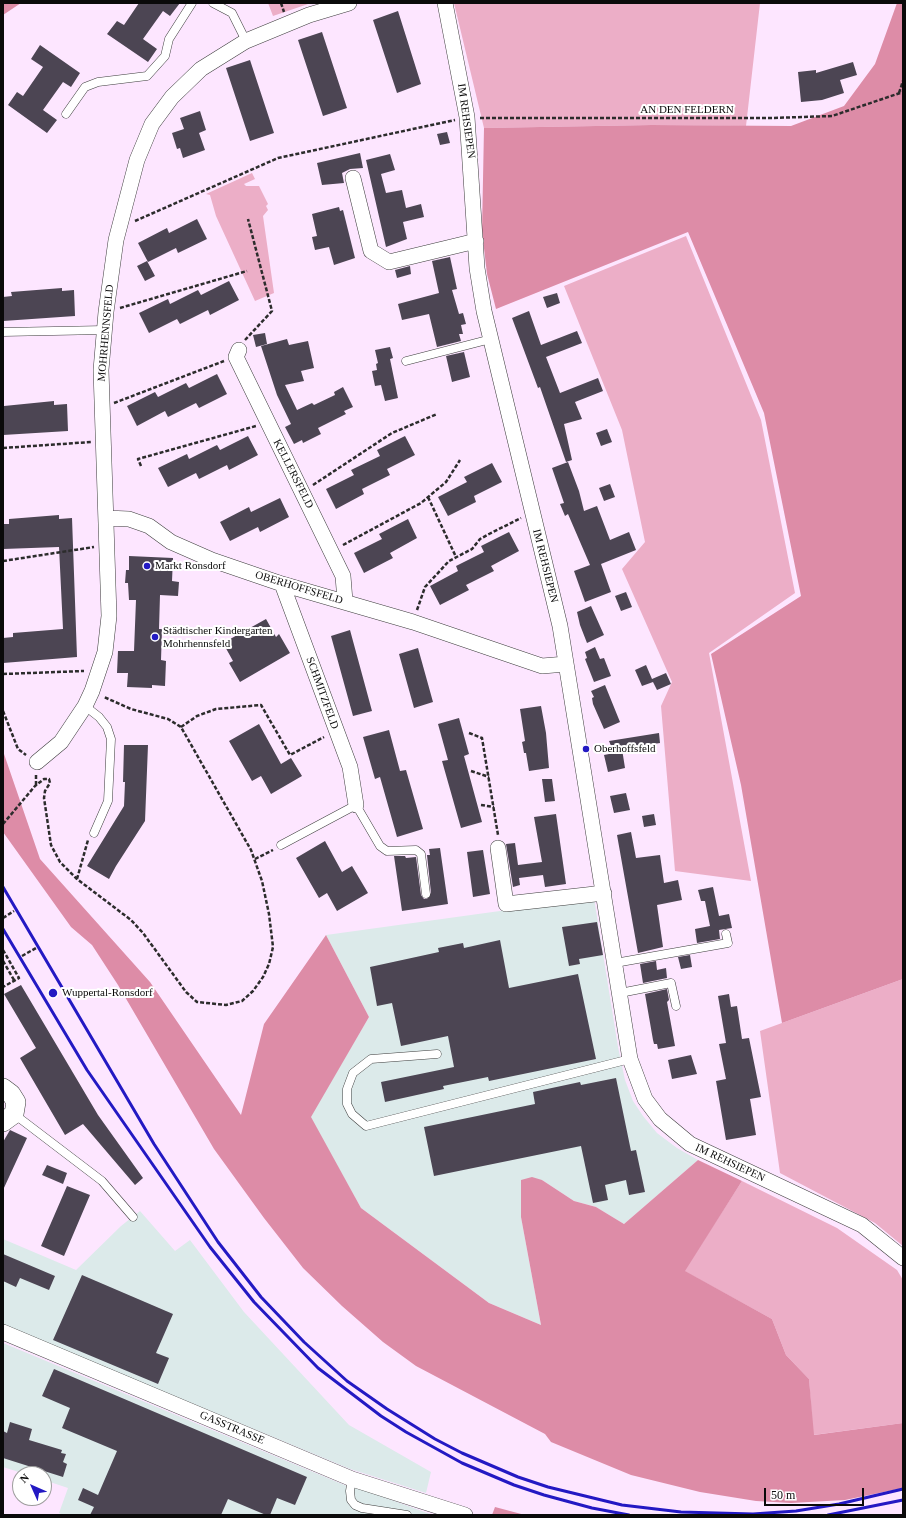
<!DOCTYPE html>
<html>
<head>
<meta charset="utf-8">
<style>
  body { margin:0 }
  #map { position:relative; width:906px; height:1518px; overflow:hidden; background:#fde6ff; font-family:"Times New Roman",serif }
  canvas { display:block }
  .frame { position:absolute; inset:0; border:4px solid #0a0a0a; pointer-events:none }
  .north { position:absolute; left:12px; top:1466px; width:40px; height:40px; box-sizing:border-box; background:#fff; border:1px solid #9d9d9d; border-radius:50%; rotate:315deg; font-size:11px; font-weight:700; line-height:16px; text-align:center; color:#0a0a0a }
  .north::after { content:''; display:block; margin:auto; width:14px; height:18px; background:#2319c3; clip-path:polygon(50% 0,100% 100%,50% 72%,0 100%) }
  .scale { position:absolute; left:764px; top:1488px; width:100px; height:18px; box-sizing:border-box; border:2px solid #0a0a0a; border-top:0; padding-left:5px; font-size:12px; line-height:14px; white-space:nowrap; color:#0a0a0a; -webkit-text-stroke:3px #fff; paint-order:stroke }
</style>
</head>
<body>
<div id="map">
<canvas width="906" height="1518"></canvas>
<div class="frame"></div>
<div class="north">N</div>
<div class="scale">50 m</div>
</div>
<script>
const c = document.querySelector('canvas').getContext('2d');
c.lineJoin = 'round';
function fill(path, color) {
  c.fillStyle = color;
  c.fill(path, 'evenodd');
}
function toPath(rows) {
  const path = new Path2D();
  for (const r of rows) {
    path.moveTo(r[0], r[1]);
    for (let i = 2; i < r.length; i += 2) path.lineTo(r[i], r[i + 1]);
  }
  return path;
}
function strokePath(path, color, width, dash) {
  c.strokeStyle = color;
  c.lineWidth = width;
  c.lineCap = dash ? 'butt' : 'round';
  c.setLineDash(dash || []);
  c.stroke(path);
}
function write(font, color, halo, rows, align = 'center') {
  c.font = font + ' "Times New Roman",serif';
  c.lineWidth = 4;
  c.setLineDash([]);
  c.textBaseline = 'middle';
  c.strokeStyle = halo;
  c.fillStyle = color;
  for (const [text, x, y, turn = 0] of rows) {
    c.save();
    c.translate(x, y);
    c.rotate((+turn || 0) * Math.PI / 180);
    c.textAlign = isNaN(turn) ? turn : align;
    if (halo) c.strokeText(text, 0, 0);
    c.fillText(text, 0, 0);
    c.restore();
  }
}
fill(toPath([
  [594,898,618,1047,625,1080,633,1101,643,1116,657,1133,677,1148,698,1160,624,1224,596,1207,574,1201,542,1180,521,1217,541,1325,489,1303,361,1208,310,1117,369,1017,326,935],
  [140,1211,175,1251,190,1240,244,1312,349,1425,431,1472,426,1493,350,1469,3,1325,3,1239,76,1270,121,1226],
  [3,1343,347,1486,353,1486,433,1515,63,1515,59,1513,68,1488,44,1480,44,1474,25,1474,3,1467]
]), '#dceaea');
fill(toPath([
  [268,3,311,3,273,16],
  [454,3,760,3,746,126,652,125,484,128],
  [252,173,255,179,244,184,246,186,259,186,268,204,266,206,268,210,263,216,274,293,255,301,216,216,210,195,206,194],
  [686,236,761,420,795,593,709,653,751,881,675,871,661,706,672,682,622,569,645,542,622,430,564,286],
  [903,979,903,1246,875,1223,780,1173,760,1031],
  [742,1181,837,1228,897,1270,903,1280,903,1423,813,1435,809,1379,786,1355,772,1319,684,1271]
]), '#ecaec7');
fill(toPath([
  [3,3,21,3,3,15],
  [897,3,903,3,903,979,782,1023,741,785,711,654,801,596,764,413,688,232,496,309,487,274,482,231,484,128,652,125,791,126,844,106,875,64],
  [3,751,40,859,150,982,241,1115,264,1024,326,935,369,1017,311,1117,361,1208,489,1303,541,1325,521,1217,521,1180,532,1177,542,1180,574,1201,596,1207,624,1224,698,1160,742,1181,685,1271,772,1319,786,1355,809,1379,814,1435,903,1423,903,1488,845,1500,791,1503,756,1501,700,1492,631,1475,551,1442,545,1434,416,1366,383,1342,342,1306,303,1268,264,1218,214,1149,118,985,92,945,71,927,3,832],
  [495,1507,525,1515,492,1515]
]), '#dd8ca7');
fill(toPath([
  [139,3,180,3,170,16,163,11,143,39,157,49,148,62,107,34,117,21,124,25],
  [398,11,421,84,397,93,373,20],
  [322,32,347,108,323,116,298,40],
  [40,45,80,73,71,87,63,82,43,110,57,120,47,133,8,105,17,92,23,96,43,67,31,59],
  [250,60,274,133,250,141,226,68],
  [853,62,857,75,840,80,844,93,822,100,801,102,798,72,816,70,816,73],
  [200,111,206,130,199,133,205,150,183,158,180,148,177,149,172,133,184,129,180,118],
  [447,132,450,143,440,145,437,134],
  [360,153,363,168,350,169,342,173,344,183,322,185,317,163],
  [390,154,395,170,381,174,386,193,402,190,406,208,421,204,424,217,403,222,407,239,386,247,366,160],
  [339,207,340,211,343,210,355,258,334,265,329,247,315,250,312,237,317,236,312,214],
  [197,219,207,239,178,253,176,248,148,262,138,243,167,228,169,233],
  [450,257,457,289,452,290,459,314,463,313,466,324,461,325,463,334,459,334,461,341,437,347,429,314,402,320,398,304,439,293,432,261],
  [147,261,155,276,145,281,137,266],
  [410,266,411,274,397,278,395,270],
  [229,281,239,300,210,315,208,310,180,324,177,319,149,333,139,313,168,299,170,304,198,290,201,295],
  [62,288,62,291,74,290,75,316,3,321,3,297,12,296,11,292],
  [557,293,560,303,547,308,543,297],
  [529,311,541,345,577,331,582,343,546,357,560,393,598,378,603,391,575,402,582,419,564,424,572,460,566,462,540,387,538,388,512,318],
  [265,333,267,344,256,347,253,335],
  [287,339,289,345,308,341,314,368,301,371,304,381,285,385,297,410,312,403,314,405,335,395,334,392,343,387,353,407,344,411,346,414,318,428,321,434,303,443,302,440,294,444,285,427,291,424,277,395,261,346],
  [390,347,393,358,390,359,398,398,385,401,381,385,375,386,372,371,377,370,376,364,378,363,375,350],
  [464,352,470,377,452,382,446,356],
  [217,374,227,394,199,408,196,403,168,417,165,411,137,426,127,406,155,392,158,397,186,383,189,388],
  [54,401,54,405,67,404,68,431,3,435,4,406],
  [607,429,612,442,601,446,596,433],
  [248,436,258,455,229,470,227,465,199,479,196,473,168,487,158,468,187,454,189,459,217,445,220,450],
  [405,436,415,455,387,469,390,475,362,489,364,494,336,509,326,489,354,475,351,470,380,456,377,450],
  [568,462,579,491,584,511,597,506,610,540,629,532,636,550,601,564,611,592,585,602,574,571,590,565,568,514,565,516,560,504,564,503,552,468],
  [492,463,502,482,474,496,476,502,448,516,438,497,467,482,464,477],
  [610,484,615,497,604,501,599,488],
  [280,498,289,517,260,532,258,527,230,541,220,522,249,507,251,512],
  [59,515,59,519,72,518,77,657,3,663,3,638,13,637,13,633,63,629,59,547,3,549,3,524,9,524,9,519],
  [408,519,417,538,390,553,393,558,364,573,354,553,382,539,379,534],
  [509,532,519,551,491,566,494,571,466,585,469,590,440,605,430,586,458,571,456,566,484,552,481,546],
  [129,556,173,558,172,581,179,582,178,596,160,595,159,629,162,629,161,660,166,661,165,686,152,685,152,688,127,687,128,673,117,673,118,651,134,651,136,600,129,600,128,583,125,583,126,570,129,570],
  [626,592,632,607,621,611,615,596],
  [591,606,604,635,587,643,580,625,577,612],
  [266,619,276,637,279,634,290,653,240,682,229,663,233,661,223,643],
  [350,630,372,711,353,716,331,636],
  [595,647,600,659,604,658,611,676,594,682,585,659,587,658,585,652],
  [418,648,433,702,414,708,399,654],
  [646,665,652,679,666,673,671,684,657,690,653,682,642,686,635,670],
  [605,685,620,722,604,729,593,704,592,698,594,697,591,691],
  [541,706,546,733,549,768,529,771,526,753,524,753,523,747,522,742,525,741,520,709],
  [459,718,469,754,464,756,482,822,461,828,442,761,448,760,438,724],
  [259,724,281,764,291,758,302,776,271,794,261,776,252,781,229,741],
  [389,730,400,771,406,770,423,829,397,837,380,777,375,779,363,737],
  [659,733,660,743,622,749,625,768,608,772,604,755,614,753,609,741],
  [124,745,148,745,145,821,116,866,109,879,87,866,124,806,125,782,123,782],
  [542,779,552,779,555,801,545,802],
  [626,793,630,810,614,813,610,796],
  [556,814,566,884,545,887,543,875,519,878,520,885,513,887,506,844,515,843,518,865,542,862,534,817],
  [654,814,656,825,644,827,642,816],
  [631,832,636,858,660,855,664,883,678,880,682,900,657,905,663,947,638,953,617,835],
  [325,841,342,872,352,866,368,893,337,911,327,893,319,898,296,858],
  [440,848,448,904,402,911,394,856,405,856,406,858,416,857,421,895,424,899,427,899,431,893,427,855,430,855,429,849],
  [483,850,490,894,473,897,467,852],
  [713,887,719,916,729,914,732,928,719,930,720,939,697,943,695,929,710,926,705,901,701,901,698,890],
  [597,922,603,955,579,959,580,964,569,966,562,927],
  [500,940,509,988,578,974,596,1059,489,1081,488,1077,443,1086,444,1089,385,1102,381,1082,454,1067,448,1036,401,1046,392,1003,377,1006,370,967,439,952,438,948,463,943,464,948],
  [690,955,692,967,681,969,678,957],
  [656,961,657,970,666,968,667,978,643,983,640,964],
  [21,985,98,1115,143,1178,135,1185,83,1124,65,1135,20,1058,36,1048,4,994],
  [667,989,669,1000,667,1002,675,1046,658,1049,657,1044,654,1044,653,1040,645,994],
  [729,994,731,1007,737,1006,742,1039,749,1038,761,1097,750,1099,756,1135,726,1140,716,1081,726,1079,719,1044,726,1043,718,996],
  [691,1055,697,1074,672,1079,668,1060],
  [616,1078,631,1151,636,1150,645,1192,629,1195,626,1180,605,1185,608,1200,593,1203,581,1146,434,1176,424,1127,535,1104,533,1092,580,1082,581,1085],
  [10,1130,27,1138,3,1190,3,1142],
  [47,1165,67,1173,63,1184,42,1175],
  [67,1186,90,1195,64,1256,41,1246],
  [3,1254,55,1276,49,1290,20,1278,16,1287,3,1281],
  [82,1275,173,1314,156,1353,169,1358,158,1384,53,1340],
  [54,1369,307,1477,295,1505,277,1498,270,1515,266,1515,228,1499,221,1515,90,1515,94,1507,78,1500,83,1488,98,1495,117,1451,62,1428,70,1408,42,1396],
  [10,1422,32,1429,29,1440,62,1450,61,1453,66,1454,63,1462,67,1464,63,1477,3,1458,3,1431,7,1433]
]), '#4c4553');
const service = toPath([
  [213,3,232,13,246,41],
  [66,114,85,87,98,82,147,76,165,56,169,39,192,3],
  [3,332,104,330],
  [406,361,491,339],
  [85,706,99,717,107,727,111,739,108,801,94,833],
  [281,845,356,805,380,846,387,851,416,850,421,854,426,894],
  [615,963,728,943,726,934],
  [620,993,671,983,676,1006],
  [437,1054,371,1059,353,1073,347,1089,347,1104,352,1114,366,1126,630,1059],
  [14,1114,102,1181,133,1217],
  [352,1479,350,1491,351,1500,355,1505,362,1508,407,1515]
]);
const minor = toPath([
  [445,3,467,117,477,268,484,311,560,626,630,1059,645,1099,660,1119,690,1144,862,1225,903,1258],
  [353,178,371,251,389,262,476,241],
  [239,350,236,357,343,576,345,601],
  [106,518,129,519,149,526,171,542,212,560,282,584,413,622,542,666,566,664],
  [282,584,350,767,356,805],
  [37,762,61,742,85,706,92,691,105,652,109,616,101,370,106,312,116,240,137,160,152,124,172,97,201,69,246,41,309,15,349,3],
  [498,848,506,904,604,893],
  [3,1332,352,1479,465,1515]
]);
const tertiary = toPath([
  [3,1088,11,1094,16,1102,14,1114,3,1122]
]);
strokePath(service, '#3d3d3d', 9);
strokePath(minor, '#3d3d3d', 16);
strokePath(tertiary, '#3d3d3d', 20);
strokePath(toPath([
  [281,3,284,12],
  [899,93,903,81],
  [480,118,772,118,832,116,903,92],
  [135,221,278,158,455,120],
  [120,308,247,271],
  [245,340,272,311,248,219],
  [114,403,224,361],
  [3,448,91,442],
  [141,466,138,459,256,426],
  [313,485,392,433,437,414],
  [428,497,456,557],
  [343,545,421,503,446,482,460,460],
  [3,561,94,547],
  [417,610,425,587,449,561,472,549,480,539,489,534,521,518],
  [3,674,84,671],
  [3,711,18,749,26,755],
  [181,727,197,716,216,709,261,705,290,755,324,737],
  [469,733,482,738,498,835],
  [471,771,489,777],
  [36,785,36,774],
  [481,805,494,807],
  [3,824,35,786,44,779,49,779,50,783,45,791,44,798,51,845,60,862,77,879,131,920,143,933,186,992,197,1002,226,1005,242,1001,253,991,263,977,269,964,273,947,269,914,262,881,251,850,181,727,168,719,131,709,104,697],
  [255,859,273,850],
  [77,879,88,840],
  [3,918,14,911],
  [3,950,19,978,3,987],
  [22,956,36,948],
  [3,961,14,980]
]), '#2c2c2c', 2.5, [4, 2]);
strokePath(service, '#fff', 8);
strokePath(minor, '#fff', 15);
strokePath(tertiary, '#fff', 19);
strokePath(toPath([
  [3,887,154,1144,218,1242,261,1297,304,1342,347,1381,387,1409,435,1439,462,1453,518,1477,548,1487,622,1505,681,1512,753,1514,796,1511,839,1504,903,1489],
  [3,929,87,1070,210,1247,254,1302,318,1368,381,1416,406,1432,462,1463,514,1485,544,1495,592,1508,629,1515],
  [828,1515,903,1500]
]), '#2319c3', 3);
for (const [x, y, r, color] of [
  [147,566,4,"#2319c3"],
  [155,637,4,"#2319c3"],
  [586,749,4,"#2319c3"],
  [53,993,5,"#2319c3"]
]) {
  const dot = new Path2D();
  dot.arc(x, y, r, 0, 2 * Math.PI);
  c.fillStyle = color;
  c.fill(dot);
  strokePath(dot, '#fff', 1.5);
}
write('11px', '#0a0a0a', '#fff', [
  ["AN DEN FELDERN",687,110],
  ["IM REHSIEPEN",466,121,82],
  ["MOHRHENNSFELD",106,333,-85],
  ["KELLERSFELD",293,474,63],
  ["IM REHSIEPEN",545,566,76],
  ["OBERHOFFSFELD",299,588,17],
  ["SCHMITZFELD",322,693,70],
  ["IM REHSIEPEN",730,1163,25],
  ["GASSTRASSE",232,1428,23]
]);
write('11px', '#0a0a0a', '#fff', [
  ["Markt Ronsdorf",155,566],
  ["Städtischer Kindergarten",163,631],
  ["Mohrhennsfeld",163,644],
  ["Oberhoffsfeld",594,749],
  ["Wuppertal-Ronsdorf",62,993]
], 'left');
</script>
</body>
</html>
